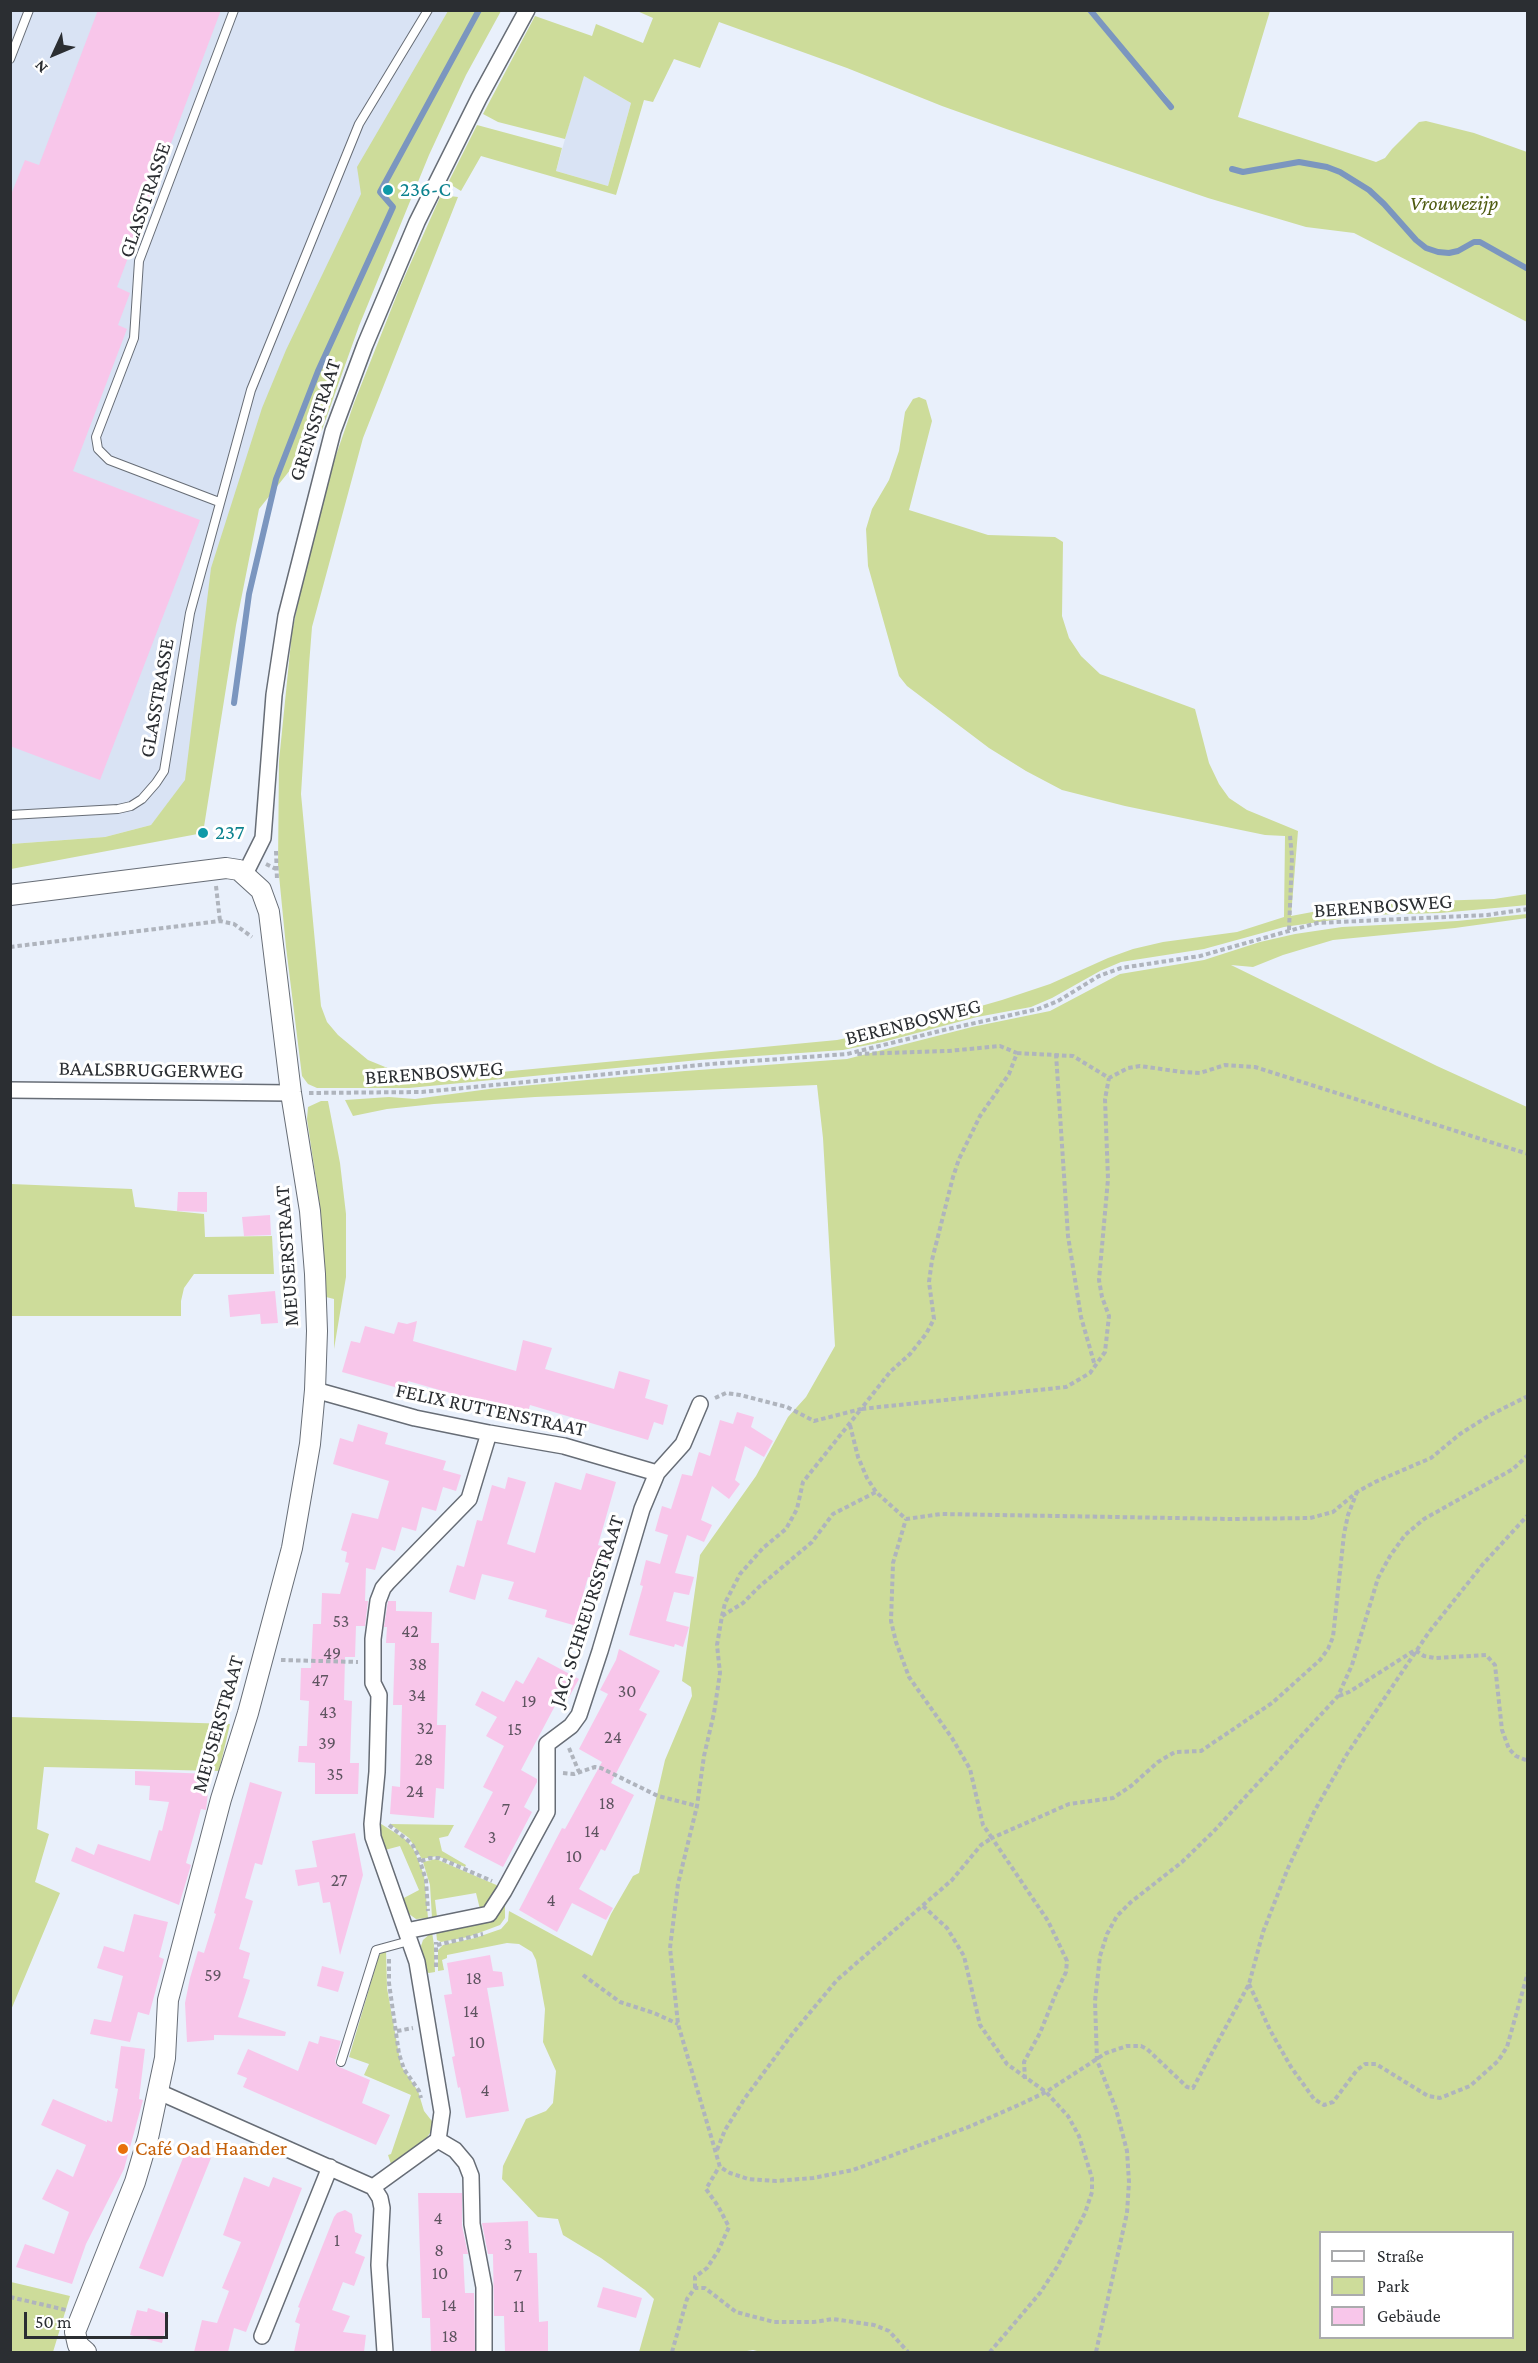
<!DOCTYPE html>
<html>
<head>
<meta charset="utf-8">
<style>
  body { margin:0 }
  #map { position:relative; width:1538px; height:2363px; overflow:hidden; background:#e9f0fb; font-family:"Crimson Pro",serif }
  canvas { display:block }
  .frame { position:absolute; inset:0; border:12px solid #2b2e32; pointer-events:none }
  .legend { position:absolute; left:1319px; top:2231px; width:195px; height:108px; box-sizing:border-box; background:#fff; border:2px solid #aaabad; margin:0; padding:8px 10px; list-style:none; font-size:18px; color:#2b2e32 }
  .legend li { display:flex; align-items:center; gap:12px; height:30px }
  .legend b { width:30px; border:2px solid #aaabad }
  .north { position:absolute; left:24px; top:24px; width:60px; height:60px; -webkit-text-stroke:4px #fff; paint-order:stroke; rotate:226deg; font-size:16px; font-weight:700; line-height:24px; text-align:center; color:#2b2e32 }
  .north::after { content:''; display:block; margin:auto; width:21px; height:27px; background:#2b2e32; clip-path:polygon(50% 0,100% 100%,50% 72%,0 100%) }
  .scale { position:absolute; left:24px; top:2312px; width:144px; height:27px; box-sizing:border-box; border:3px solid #2b2e32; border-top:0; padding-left:8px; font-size:18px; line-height:21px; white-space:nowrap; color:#2b2e32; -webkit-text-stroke:4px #fff; paint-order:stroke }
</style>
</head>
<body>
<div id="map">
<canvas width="1538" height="2363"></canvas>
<div class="frame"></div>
<ul class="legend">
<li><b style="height:8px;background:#fff"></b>Straße</li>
<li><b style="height:16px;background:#cddc9a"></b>Park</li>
<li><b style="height:16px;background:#f8c6ea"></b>Gebäude</li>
</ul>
<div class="north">N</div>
<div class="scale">50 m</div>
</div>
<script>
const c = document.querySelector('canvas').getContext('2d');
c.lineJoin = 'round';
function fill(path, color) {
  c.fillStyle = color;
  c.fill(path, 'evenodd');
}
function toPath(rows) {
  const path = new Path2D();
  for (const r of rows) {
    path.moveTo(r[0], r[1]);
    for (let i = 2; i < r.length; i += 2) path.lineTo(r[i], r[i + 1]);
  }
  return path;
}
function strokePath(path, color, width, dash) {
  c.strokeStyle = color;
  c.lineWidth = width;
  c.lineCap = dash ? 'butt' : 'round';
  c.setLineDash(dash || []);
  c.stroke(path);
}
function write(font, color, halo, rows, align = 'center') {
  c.font = font + ' "Crimson Pro",serif';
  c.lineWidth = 6;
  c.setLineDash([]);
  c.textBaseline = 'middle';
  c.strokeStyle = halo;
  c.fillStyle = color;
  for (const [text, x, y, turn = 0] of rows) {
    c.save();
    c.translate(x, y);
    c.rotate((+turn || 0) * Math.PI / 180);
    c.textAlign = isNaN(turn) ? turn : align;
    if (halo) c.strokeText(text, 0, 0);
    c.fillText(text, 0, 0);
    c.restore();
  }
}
fill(toPath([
  [11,11,485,11,235,516,193,773,151,825,105,837,11,844],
  [583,75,631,103,608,186,556,171]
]), '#d9e3f4');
fill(toPath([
  [448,11,501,11,466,75,429,155,359,326,322,430,259,509,236,625,203,833,11,869,11,844,105,837,151,825,185,780,211,568,262,408,286,350,361,194,357,167],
  [637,11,1087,11,1166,103,1169,100,1162,91,1153,84,1093,11,1270,11,1238,117,1376,162,1385,158,1392,149,1419,122,1426,121,1474,133,1527,152,1527,322,1354,233,1306,227,1208,198,1012,131,942,106,847,68,719,22,700,68,674,59,653,102,644,100,616,195,481,156,461,191,448,183,477,125,562,148,556,171,608,186,631,103,584,76,565,139,498,122,483,114,535,16,592,36,596,24,643,43,653,18],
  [441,195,458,197,363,438,312,627,309,665,301,794,321,1006,327,1022,338,1035,368,1060,417,1080,837,1040,925,1022,1002,1000,1050,984,1108,958,1133,949,1163,942,1237,932,1284,917,1285,836,1265,835,1125,806,1062,790,1026,771,989,748,907,686,899,676,868,566,866,529,872,509,889,480,899,451,905,412,913,399,919,397,926,400,932,421,909,510,988,535,1055,537,1063,542,1062,616,1069,638,1081,656,1100,674,1195,709,1209,763,1219,784,1229,798,1247,810,1298,831,1291,916,1323,910,1405,902,1494,899,1527,894,1528,905,1440,913,1368,915,1284,927,1204,949,1121,962,1100,971,1052,998,1031,1007,977,1017,883,1042,843,1050,699,1060,409,1088,317,1088,308,1084,302,1076,286,947,278,865,279,761,292,632,310,546,332,467,354,403,400,287],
  [1527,914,1527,918,1455,928,1333,940,1283,955,1253,967,1231,965,1437,1066,1527,1107,1527,2352,761,2352,753,2350,741,2352,639,2352,654,2299,645,2290,601,2258,563,2235,558,2219,538,2217,502,2179,503,2166,526,2119,546,2111,553,2103,556,2071,543,2042,545,2009,536,1960,532,1952,519,1944,507,1943,447,1955,447,1958,442,1960,444,1970,438,1971,438,1950,443,1945,475,1938,501,1929,508,1921,509,1911,592,1956,611,1914,633,1876,639,1873,665,1760,692,1696,691,1687,682,1681,700,1555,756,1476,788,1417,806,1397,835,1346,823,1138,817,1085,535,1097,434,1104,387,1109,353,1116,345,1100,389,1097,415,1099,489,1089,685,1071,847,1059,972,1027,1050,1011,1120,974,1204,960,1260,942,1295,934,1342,927,1457,921],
  [1320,2232,1512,2232,1512,2338,1320,2338],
  [321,1101,328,1101,340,1163,346,1214,346,1277,334,1349,334,1299,326,1297,320,1207,307,1119,308,1107],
  [11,1184,132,1189,135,1207,204,1214,205,1237,272,1236,274,1274,194,1274,184,1288,181,1301,181,1316,11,1316],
  [11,1717,230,1724,219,1771,44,1767,37,1829,49,1834,35,1882,60,1893,11,2010],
  [378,1822,405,1839,414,1850,424,1875,428,1918,416,1919,405,1911,402,1899,419,1890,400,1846,385,1850],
  [390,1824,454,1825,448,1836,439,1838,442,1851,466,1865,465,1867,437,1856,422,1859,409,1838],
  [436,1859,501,1887,488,1908,480,1909,476,1893,435,1900,437,1917,432,1918,430,1885,423,1862],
  [505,1901,505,1918,500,1925,468,1937,441,1942,437,1940,436,1931,489,1921],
  [432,1932,434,1945,435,1972,429,1973,426,1972,421,1946,423,1940],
  [386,1950,387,1988,401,2066,418,2091,424,2111,435,2125,424,2142,391,2164,388,2155,391,2154,411,2095,364,2075,369,2064,349,2057,379,1955],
  [11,2282,70,2296,53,2352,11,2352]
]), '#cddc9a');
strokePath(toPath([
  [1090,10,1171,107],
  [1232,169,1243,172,1299,162,1327,167,1340,172,1369,190,1384,204,1416,240,1426,248,1438,252,1449,253,1458,251,1474,242,1480,242,1528,269],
  [234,703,249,594,276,479,318,371,393,207,380,192,479,10]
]), '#7b96bf', 6);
fill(toPath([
  [98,10,221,10,117,287,130,293,118,325,127,329,73,471,200,520,100,780,10,746,10,197,25,160,39,165],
  [178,1192,207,1192,207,1212,177,1211],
  [270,1215,271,1235,244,1236,242,1217],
  [275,1291,278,1323,261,1324,260,1314,230,1317,228,1295],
  [417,1321,413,1341,516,1371,523,1340,552,1348,545,1369,614,1389,619,1371,650,1380,645,1398,668,1405,663,1425,654,1422,648,1440,530,1405,527,1415,408,1381,405,1390,342,1372,351,1341,360,1343,365,1326,394,1334,398,1322,407,1324],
  [737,1412,754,1417,751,1427,773,1441,764,1457,745,1446,735,1480,740,1484,729,1499,712,1486,701,1520,712,1525,704,1542,687,1535,675,1573,694,1577,689,1595,674,1592,666,1621,689,1627,683,1647,675,1644,674,1647,629,1635,643,1586,640,1585,646,1560,660,1564,668,1535,655,1531,662,1506,671,1509,682,1474,692,1476,699,1452,710,1456,720,1420,733,1424],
  [358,1424,388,1433,385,1444,446,1461,443,1470,461,1475,456,1491,443,1487,436,1511,422,1507,416,1531,402,1527,395,1551,382,1547,375,1570,366,1568,365,1601,368,1601,365,1626,356,1626,355,1657,345,1657,344,1700,352,1701,350,1763,359,1763,358,1794,315,1794,315,1763,298,1762,299,1746,307,1746,309,1701,300,1700,301,1668,311,1668,313,1624,321,1624,322,1593,340,1594,349,1563,345,1562,347,1552,341,1550,352,1513,378,1519,389,1481,333,1464,340,1438,353,1442],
  [586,1473,616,1482,598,1545,612,1549,602,1581,588,1577,575,1624,589,1632,584,1649,568,1645,573,1625,545,1617,547,1610,508,1599,514,1582,482,1574,475,1600,449,1592,457,1565,464,1567,477,1520,482,1521,492,1485,505,1489,508,1477,526,1482,507,1544,535,1553,555,1482,581,1490],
  [388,1601,396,1601,396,1611,432,1612,431,1643,439,1643,437,1725,446,1725,444,1789,436,1788,434,1818,390,1814,392,1786,400,1787,402,1705,393,1705,395,1643,386,1643,387,1627,384,1627],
  [619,1649,660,1671,639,1710,647,1714,611,1783,634,1795,605,1851,601,1849,579,1889,613,1908,606,1920,572,1903,557,1932,519,1910,562,1828,565,1829,602,1762,579,1749,608,1694,600,1690,616,1660],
  [538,1657,579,1679,564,1706,557,1702,521,1770,537,1779,537,1782,524,1807,532,1812,503,1867,464,1847,493,1792,483,1787,504,1746,486,1736,497,1717,475,1705,482,1691,504,1702,516,1680,523,1684],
  [135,1771,210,1774,206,1810,201,1809,186,1863,191,1865,179,1905,71,1861,76,1847,94,1855,98,1844,150,1861,159,1830,162,1831,169,1802,149,1800,150,1786,135,1785],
  [250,1782,282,1792,262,1865,255,1863,245,1898,253,1901,239,1949,250,1953,243,1978,250,1980,238,2017,286,2032,285,2036,214,2035,214,2040,187,2042,185,2003,190,1978,198,1951,204,1953,216,1914,214,1913],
  [355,1833,363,1875,340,1955,330,1902,323,1903,319,1882,298,1886,295,1870,317,1867,312,1841],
  [134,1914,168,1922,159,1957,164,1959,149,2015,138,2012,130,2042,90,2034,94,2019,111,2022,123,1976,97,1968,104,1946,124,1952],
  [490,1955,493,1971,502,1972,504,1986,487,1988,509,2111,466,2118,460,2087,458,2088,452,2057,455,2056,444,1995,452,1994,447,1963],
  [322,1966,344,1972,338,1992,317,1986],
  [320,2036,341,2041,335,2061,337,2066,370,2080,362,2103,390,2115,376,2145,243,2087,247,2078,237,2074,248,2049,298,2071,309,2041,318,2044],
  [121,2046,145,2049,139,2099,143,2100,124,2169,86,2244,72,2284,16,2267,25,2244,54,2254,69,2212,42,2199,57,2169,73,2177,86,2145,41,2125,53,2099,107,2122,107,2120,112,2122,118,2089,115,2088],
  [189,2143,213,2153,163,2277,139,2268],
  [244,2177,269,2187,273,2177,302,2188,246,2332,234,2328,228,2352,194,2352,202,2320,217,2323,229,2291,222,2288,241,2242,223,2235],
  [418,2193,462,2193,462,2226,468,2254,463,2254,465,2293,474,2293,475,2352,431,2352,430,2318,422,2318],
  [345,2210,352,2214,355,2232,362,2235,355,2253,365,2257,354,2286,343,2282,332,2310,350,2316,343,2332,366,2335,364,2352,294,2352,300,2324,295,2322,300,2308,298,2307,334,2217,337,2213],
  [528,2221,529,2253,537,2253,539,2322,548,2321,548,2352,505,2352,504,2316,494,2316,493,2254,488,2254,482,2223],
  [603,2287,642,2298,636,2318,597,2307],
  [148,2308,169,2315,162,2343,130,2335,137,2310,147,2312]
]), '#f8c6ea');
const service = toPath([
  [10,59,29,10],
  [219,502,109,460,98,449,96,437,134,338,139,261,234,10],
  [10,815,118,809,131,806,142,799,156,783,164,771,190,613,251,390,359,124,428,10],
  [341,2062,376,1950,409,1941]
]);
const minor = toPath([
  [245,874,263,838,274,695,286,616,333,431,365,345,417,222,479,98,527,10],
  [10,1090,291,1093],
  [315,1390,415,1418,489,1433,564,1446,657,1473],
  [406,1931,489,1914,504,1891,547,1812,547,1744,571,1726,579,1715,600,1651,642,1509,657,1473,683,1444,700,1404],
  [159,2092,373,2187,380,2198,382,2208,379,2265,385,2352],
  [438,2140,455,2150,466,2163,471,2176,472,2224,484,2287,484,2351],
  [373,2187,438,2140,442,2112,417,1962,373,1837,372,1824,377,1772,379,1695,373,1683,373,1639,378,1601,383,1588,388,1582,469,1499,489,1433],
  [262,2336,330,2167]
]);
const tertiary = toPath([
  [10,895,226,868,239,870,261,890,269,912,291,1093,310,1211,315,1274,317,1331,315,1390,310,1444,292,1548,248,1713,221,1799,168,2000,165,2058,148,2138,135,2182,75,2332,78,2345,86,2352]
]);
strokePath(service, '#676d76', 10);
strokePath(minor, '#676d76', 18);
strokePath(tertiary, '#676d76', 22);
strokePath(toPath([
  [276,851,277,880],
  [266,864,276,869],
  [216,886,220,921],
  [1289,930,1292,857,1290,836],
  [10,947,220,921,234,924,252,937],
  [1017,1053,1073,1056,1109,1078,1128,1068,1140,1066,1182,1072,1200,1073,1225,1065,1255,1067,1528,1154],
  [1056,1054,1068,1236,1081,1317,1095,1366],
  [309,1093,422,1092,711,1064,847,1054,948,1029,1038,1009,1058,1001,1099,976,1121,968,1200,956,1317,923,1487,915,1528,909],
  [1528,1396,1490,1415,1460,1434,1431,1458,1375,1482,1357,1492,1333,1512,1310,1518,1231,1519,941,1514,906,1519,876,1492,833,1514,812,1542,760,1586,743,1603,722,1616,717,1645,720,1673,714,1713,704,1756,697,1806,678,1884,670,1948,678,2024,720,2167,730,2173,748,2179,776,2181,813,2178,853,2170,971,2126,1023,2103,1046,2092,1106,2053,1127,2046,1141,2046,1147,2049,1187,2087,1193,2088,1249,1984,1263,1932,1288,1868,1315,1810,1347,1754,1429,1632,1483,1564,1528,1515],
  [715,1398,726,1393,740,1395,787,1407,814,1421,861,1409,890,1372,910,1354,926,1334,934,1319,929,1282,932,1260,953,1177,959,1159,980,1116,1009,1074,1017,1053,1000,1046,948,1051,856,1054],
  [850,1425,858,1457,867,1478,876,1492],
  [722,1616,725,1603,740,1574,763,1548,786,1529,797,1509,803,1482,861,1409,1066,1387,1090,1373,1105,1352,1109,1316,1102,1297,1099,1280,1108,1179,1105,1099,1109,1078],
  [281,1660,358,1662],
  [1339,1696,1349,1692,1415,1650,1424,1656,1435,1658,1486,1655,1495,1665,1502,1730,1509,1749,1516,1756,1528,1761],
  [569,1748,579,1772],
  [563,1773,574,1774,595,1767,601,1768,658,1796,697,1806],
  [389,1825,412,1844,418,1855,426,1880,428,1911],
  [421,1861,430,1858,439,1858,492,1881],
  [923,1906,947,1928,964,1956,980,2025,1007,2064,1046,2092,1068,2116,1079,2136,1092,2178,1092,2192,1085,2213,1057,2267,1040,2293,990,2352],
  [437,1945,483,1934],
  [389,1959,389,1983,399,2054,404,2069,419,2091,421,2098],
  [436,1967,436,1942],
  [583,1975,620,2002,654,2013,678,2024],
  [1249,1984,1270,2030,1291,2067,1314,2099,1324,2105,1333,2102,1357,2070,1365,2064,1376,2064,1428,2096,1440,2098,1470,2086,1498,2061,1507,2047,1528,1972],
  [397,2031,413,2028],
  [1025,2079,1024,2062,1040,2033,1056,1993,1066,1972,1067,1961,1048,1921,992,1838,1069,1804,1113,1798,1131,1786,1158,1762,1175,1752,1201,1751,1272,1703,1320,1660,1328,1649,1333,1637,1344,1534,1348,1515,1357,1492],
  [717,2150,725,2130,745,2098,793,2033,837,1980,952,1880,981,1845,992,1838,983,1825,970,1769,952,1738,909,1677,896,1642,891,1621,893,1563,906,1519],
  [695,2288,695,2277,707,2268,718,2251,729,2227,718,2206,706,2189,719,2167],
  [10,2297,66,2310],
  [672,2352,687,2299,695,2288,705,2288,736,2312,774,2322,814,2322,833,2319,874,2325,889,2331,908,2352],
  [1096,2352,1127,2213,1129,2182,1127,2151,1116,2109,1097,2060,1095,2001,1100,1956,1107,1934,1117,1916,1131,1902,1182,1862,1214,1831,1338,1696,1352,1665,1378,1578,1390,1556,1405,1535,1424,1519,1513,1469,1528,1455]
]), '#afb4bd', 4, [4.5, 3]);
strokePath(service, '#fff', 8);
strokePath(minor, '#fff', 15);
strokePath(tertiary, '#fff', 20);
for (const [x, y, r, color] of [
  [388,190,6,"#0f9aa8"],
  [203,833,6,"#0f9aa8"],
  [123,2149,6,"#e8710a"]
]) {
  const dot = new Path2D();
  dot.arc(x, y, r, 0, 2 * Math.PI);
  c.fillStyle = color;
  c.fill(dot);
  strokePath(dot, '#fff', 2);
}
write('18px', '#5e5460', null, [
  ["53",341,1621],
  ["42",410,1631],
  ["49",332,1653],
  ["38",418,1664],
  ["47",320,1680],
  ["30",627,1691],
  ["34",417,1695],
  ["19",529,1701],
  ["43",328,1712],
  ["32",425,1728],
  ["15",515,1729],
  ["24",613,1737],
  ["39",327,1743],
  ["28",424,1759],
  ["35",335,1774],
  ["24",415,1791],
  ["18",607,1803],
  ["7",506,1809],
  ["14",592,1831],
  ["3",492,1837],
  ["10",574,1856],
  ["27",339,1880],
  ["4",551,1900],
  ["59",213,1975],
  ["18",474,1978],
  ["14",471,2011],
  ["10",477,2042],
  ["4",485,2090],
  ["4",438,2218],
  ["1",337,2240],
  ["3",508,2244],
  ["8",439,2250],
  ["10",440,2273],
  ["7",518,2275],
  ["14",449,2305],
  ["11",519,2306],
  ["18",450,2336]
]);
write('21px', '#0d838f', '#fff', [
  ["236-C",400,190],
  ["237",215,833]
], 'left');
write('21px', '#2b2e32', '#fff', [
  ["GLASSTRASSE",145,200,-71],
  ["GRENSSTRAAT",315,420,-72],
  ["GLASSTRASSE",157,698,-80],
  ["BERENBOSWEG",1383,906,-4],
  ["BERENBOSWEG",913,1022,-14],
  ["BAALSBRUGGERWEG",151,1070,1],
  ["BERENBOSWEG",434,1073,-4],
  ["MEUSERSTRAAT",287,1256,-94],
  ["FELIX RUTTENSTRAAT",491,1410,12],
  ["JAC. SCHREURSSTRAAT",587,1611,-72],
  ["MEUSERSTRAAT",218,1724,-74]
]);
write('italic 21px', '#4e5b10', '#fff', [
  ["Vrouwezijp",1454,204]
]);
write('21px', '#c56008', '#fff', [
  ["Café Oad Haander",135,2149]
], 'left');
</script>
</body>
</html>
